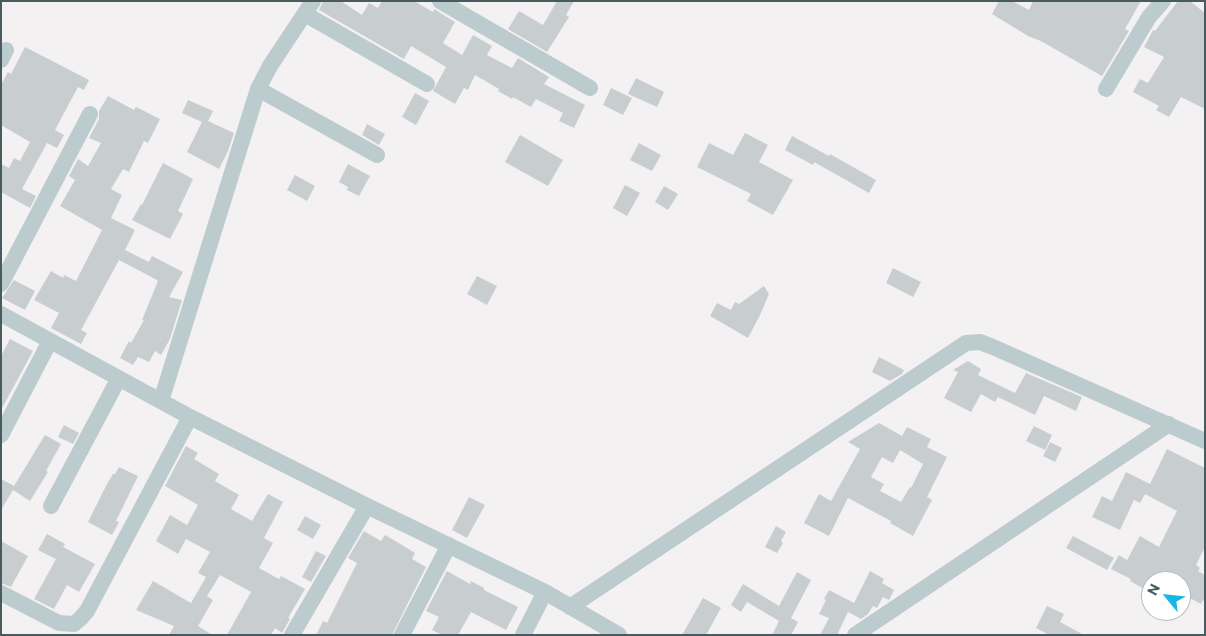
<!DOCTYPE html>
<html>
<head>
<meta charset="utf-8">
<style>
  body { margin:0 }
  #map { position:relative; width:1206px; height:636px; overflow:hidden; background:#f3f1f2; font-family:Commissioner,sans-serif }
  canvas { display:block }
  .frame { position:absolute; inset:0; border:2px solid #485c5f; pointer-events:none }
  .north { position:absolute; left:1141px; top:571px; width:50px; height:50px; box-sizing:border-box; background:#fff; border:1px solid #b6bebf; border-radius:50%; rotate:298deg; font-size:14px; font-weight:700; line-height:20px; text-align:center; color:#485c5f }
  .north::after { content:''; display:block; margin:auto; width:18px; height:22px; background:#18b7e6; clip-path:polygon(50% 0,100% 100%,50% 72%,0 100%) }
</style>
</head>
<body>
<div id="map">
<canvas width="1206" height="636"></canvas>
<div class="frame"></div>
<div class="north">N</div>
</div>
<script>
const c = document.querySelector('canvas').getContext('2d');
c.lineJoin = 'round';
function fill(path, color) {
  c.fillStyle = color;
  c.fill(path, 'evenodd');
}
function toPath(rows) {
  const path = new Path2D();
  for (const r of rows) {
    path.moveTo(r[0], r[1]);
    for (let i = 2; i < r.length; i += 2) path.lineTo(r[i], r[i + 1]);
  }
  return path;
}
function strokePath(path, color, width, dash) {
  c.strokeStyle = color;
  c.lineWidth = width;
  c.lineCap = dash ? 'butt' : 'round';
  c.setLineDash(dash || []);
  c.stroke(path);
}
fill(toPath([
  [323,1,341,1,362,15,369,3,378,8,382,1,414,1,433,12,434,9,455,22,443,43,462,55,473,35,492,46,487,55,512,68,518,58,549,77,544,84,585,105,574,128,559,121,563,113,536,99,531,107,513,97,512,99,498,91,499,89,475,75,468,90,464,88,455,104,433,91,446,67,411,46,404,59,319,10],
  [557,1,574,1,566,15,569,17,547,52,508,29,519,11,543,25],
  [999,1,1012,1,1029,10,1033,1,1141,1,1125,29,1129,31,1102,76,1041,41,1028,36,992,14],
  [1178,1,1190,1,1205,13,1205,109,1181,97,1169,117,1156,110,1159,106,1133,92,1140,79,1148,83,1164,57,1144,47,1153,30,1155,31],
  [25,47,89,80,84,90,78,87,55,130,64,135,57,148,47,143,22,189,36,196,30,208,1,192,1,164,9,168,14,158,20,161,30,142,1,125,1,85,8,72,11,74],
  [636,78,664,92,657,107,628,94],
  [611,88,632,98,623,115,603,105],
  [415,93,429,101,416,125,402,117],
  [108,96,134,110,136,107,160,119,148,143,144,141,129,172,123,169,111,189,122,195,111,218,135,230,125,250,149,262,152,256,183,272,169,297,182,300,170,339,161,355,155,351,149,362,138,357,133,365,120,358,129,341,131,343,144,320,142,320,158,281,157,280,119,260,81,330,87,333,81,344,51,328,59,313,34,300,51,271,63,278,64,275,76,281,102,230,60,206,75,180,69,176,78,159,88,166,101,143,89,138,99,119,99,111],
  [188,100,213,111,208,121,234,133,228,151,219,169,187,152,202,122,182,113],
  [367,124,385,134,379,145,362,135],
  [745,133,768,145,759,162,793,180,773,215,747,201,751,194,697,167,709,143,733,155],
  [520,135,563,160,548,186,505,162],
  [792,136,829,156,830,154,876,180,869,193,814,162,813,165,785,150],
  [639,143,661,155,652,171,630,160],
  [163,163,193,179,178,211,183,214,170,239,132,220,141,204,142,205],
  [348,164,370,176,359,196,347,190,348,187,339,182],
  [295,175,315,186,307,201,287,190],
  [625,185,640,193,627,216,613,208],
  [664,186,678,194,668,210,655,202],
  [893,268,921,282,913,297,886,283],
  [477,276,497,286,487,305,467,294],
  [14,280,35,291,25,310,2,298],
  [764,286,769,294,760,315,748,338,710,316,717,303,731,310,735,302,739,304],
  [10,339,33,351,1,410,1,356],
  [879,357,904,370,902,374,890,381,872,372],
  [968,361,981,369,978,375,1015,393,1026,373,1082,397,1076,411,1044,396,1035,415,998,397,995,402,981,394,971,412,944,398,958,372,953,370],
  [879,423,902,436,907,427,931,439,927,447,947,457,927,497,932,500,913,536,890,523,891,521,848,498,829,536,804,523,819,494,831,501,860,449,848,442],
  [900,450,923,464,911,488,910,487,901,502,880,491,884,484,871,477,882,457,893,463],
  [64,425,79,433,73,444,58,437],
  [1034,426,1052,435,1045,450,1026,441],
  [45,435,61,444,46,471,48,472,30,501,13,490,1,510,1,479,14,486],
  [1050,442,1062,448,1055,462,1043,456],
  [186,446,198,453,194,459,219,474,215,481,239,495,231,509,252,521,268,494,283,502,264,538,273,543,259,568,279,579,281,576,305,589,288,618,290,619,282,633,275,628,271,635,227,635,251,592,220,575,207,596,213,600,198,626,212,635,169,635,174,626,136,610,153,581,191,603,206,577,198,573,210,552,186,539,178,554,156,541,170,515,187,525,198,505,165,486],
  [1167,449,1205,468,1205,547,1196,565,1200,568,1198,571,1205,575,1205,597,1201,604,1186,596,1188,593,1181,589,1181,581,1151,581,1151,593,1130,581,1131,579,1111,569,1119,555,1127,560,1140,536,1159,547,1177,511,1145,494,1140,503,1134,500,1120,530,1092,517,1102,496,1112,501,1126,472,1150,484],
  [119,467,138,476,116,521,119,522,112,535,88,522,107,484,113,474,115,474],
  [469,497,485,505,467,538,452,530],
  [305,516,321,525,313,539,297,530],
  [776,526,786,532,781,541,783,543,777,553,765,547],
  [364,531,381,541,385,535,397,542,415,553,412,559,426,567,392,635,316,635,323,621,327,623,357,563,348,558],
  [47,534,65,544,63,547,95,564,79,592,67,585,54,609,34,599,56,559,38,550],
  [1073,536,1114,558,1107,570,1066,548],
  [1,541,28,556,11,587,1,583],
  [316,551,326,556,311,582,302,577],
  [447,571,470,584,471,581,484,588,484,590,518,607,506,630,471,612,458,635,442,635,432,630,439,617,426,611],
  [870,571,884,579,882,583,894,590,889,600,883,597,877,608,873,606,868,614,861,619,848,612,837,635,820,635,829,618,819,614,826,600,824,599,829,590,854,603],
  [797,572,811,580,791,618,798,622,791,635,772,635,779,621,747,602,741,612,731,605,743,584,779,606],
  [703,598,721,608,706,635,682,635],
  [1047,606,1064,614,1060,622,1084,635,1049,635,1036,628]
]), '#c8ced0');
strokePath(toPath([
  [440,1,590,88],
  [305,14,427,84],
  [1,60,6,50],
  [258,89,377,155],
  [1106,89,1149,17,1163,1],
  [1,284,90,114],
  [1,314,190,417,367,506,545,592,619,635],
  [161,401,258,89,270,66,313,1],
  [1,435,50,341],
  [51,506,119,378],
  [1,593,59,623,74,624,81,618,87,611,190,417],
  [570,607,966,343,980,342,993,347,1205,441],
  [292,635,367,506],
  [402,635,449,545],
  [523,635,545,592],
  [855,635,1169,424]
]), '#bccbce', 16);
</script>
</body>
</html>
